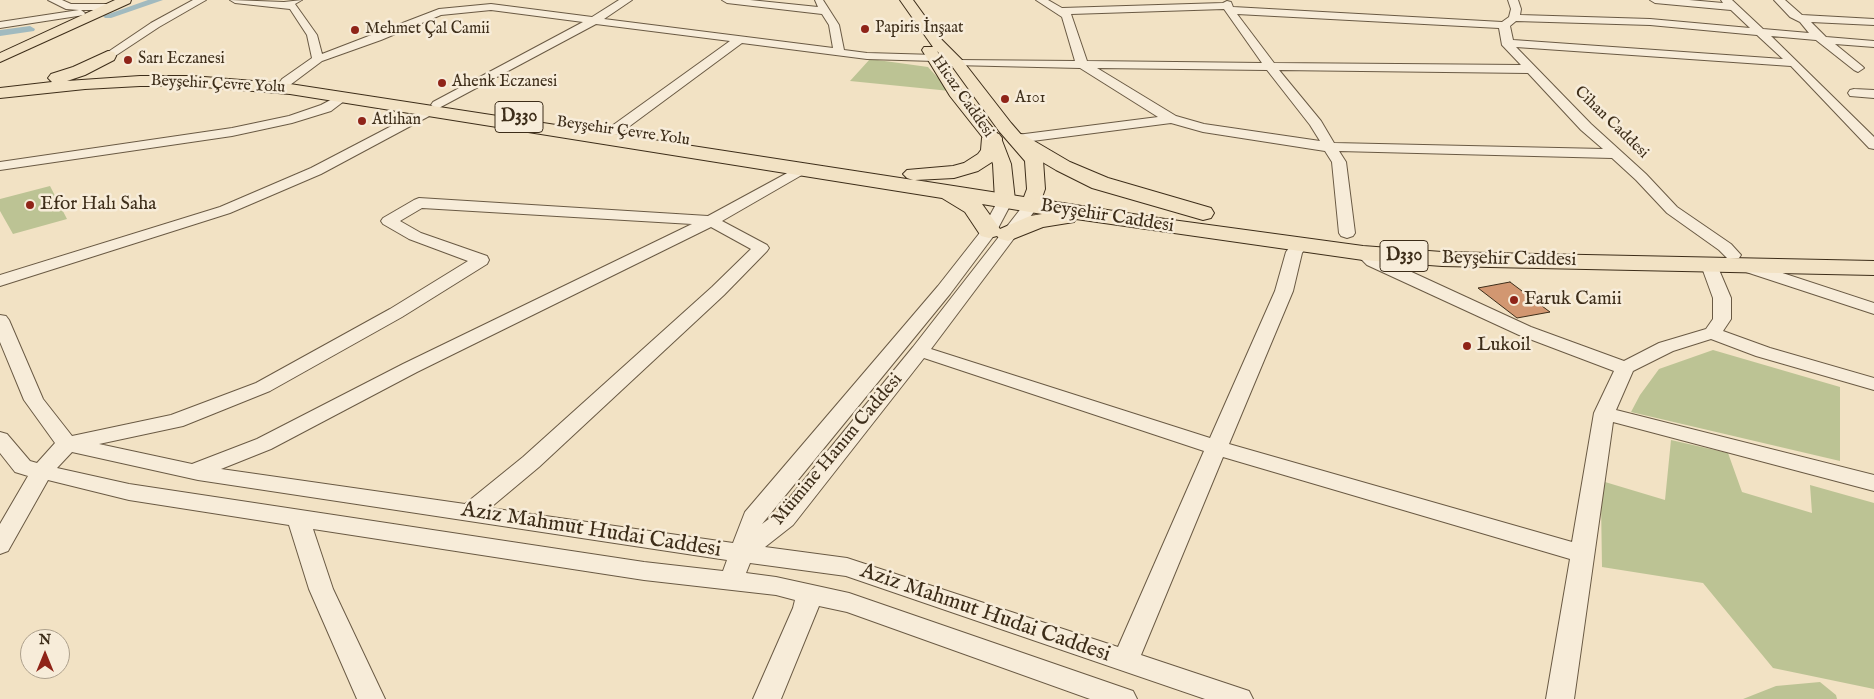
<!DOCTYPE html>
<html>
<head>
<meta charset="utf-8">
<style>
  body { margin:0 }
  #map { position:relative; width:1874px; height:699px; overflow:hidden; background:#f2e2c4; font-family:"IM FELL English",serif }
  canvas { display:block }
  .north { position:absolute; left:20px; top:629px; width:50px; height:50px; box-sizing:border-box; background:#f7ecd9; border:1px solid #ada08c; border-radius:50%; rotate:0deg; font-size:14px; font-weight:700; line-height:20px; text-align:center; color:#3d2d19 }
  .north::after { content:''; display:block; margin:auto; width:18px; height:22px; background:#8f2418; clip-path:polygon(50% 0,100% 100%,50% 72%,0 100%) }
</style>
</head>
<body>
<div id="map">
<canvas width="1874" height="699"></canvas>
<div class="north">N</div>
</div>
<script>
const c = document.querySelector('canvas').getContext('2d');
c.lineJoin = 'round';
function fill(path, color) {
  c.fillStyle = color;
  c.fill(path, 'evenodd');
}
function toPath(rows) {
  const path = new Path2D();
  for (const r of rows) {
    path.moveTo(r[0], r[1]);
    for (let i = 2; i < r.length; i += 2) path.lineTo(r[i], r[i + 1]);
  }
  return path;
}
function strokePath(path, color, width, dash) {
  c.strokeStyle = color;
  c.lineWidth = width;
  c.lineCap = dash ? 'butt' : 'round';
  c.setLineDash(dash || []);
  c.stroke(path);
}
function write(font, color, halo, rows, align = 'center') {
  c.font = font + ' "IM FELL English",serif';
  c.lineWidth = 5;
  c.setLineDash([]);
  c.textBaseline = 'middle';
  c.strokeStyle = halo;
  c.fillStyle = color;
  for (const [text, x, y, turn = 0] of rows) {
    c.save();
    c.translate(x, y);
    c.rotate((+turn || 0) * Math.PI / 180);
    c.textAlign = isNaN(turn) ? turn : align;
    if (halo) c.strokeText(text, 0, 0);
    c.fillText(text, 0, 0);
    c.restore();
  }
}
fill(toPath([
  [870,59,928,67,950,91,850,81],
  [50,186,67,219,13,234,0,211,0,199],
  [1713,350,1840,387,1840,461,1631,412,1640,395,1659,369],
  [1671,440,1728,453,1742,492,1812,513,1810,485,1874,503,1874,689,1773,668,1703,583,1602,567,1601,502,1605,482,1665,500],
  [1820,682,1836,695,1837,699,1743,699,1776,686]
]), '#bcc394');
fill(toPath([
  [148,0,163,0,111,18,105,18,103,16,148,0],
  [30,26,35,29,34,31,0,36,0,30,30,26]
]), '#a1babf');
const building = toPath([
  [1510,282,1550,312,1517,318,1478,288,1510,282]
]);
fill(building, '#d29771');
strokePath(building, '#3d2d19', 1);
const minor = toPath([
  [48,0,62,0,71,4,109,4,114,7,109,10,81,10,85,13,84,15,0,28,0,22,79,10,66,9,48,0],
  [193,0,206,0,159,27,112,58,104,58,102,56,151,23,193,0],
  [230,0,284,2,302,0,295,4,317,35,322,54,439,9,491,4,592,17,619,0,632,0,604,19,833,48,829,25,822,14,727,3,722,0,750,0,818,7,815,0,823,0,839,25,844,50,867,53,935,55,941,58,935,61,867,59,742,43,619,134,614,135,607,131,609,128,730,41,596,24,437,109,431,105,433,102,583,22,491,10,441,15,381,40,322,61,290,85,286,86,280,82,282,79,312,58,307,35,290,9,235,3,230,0],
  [1036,0,1048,0,1062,8,1223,3,1227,1,1231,2,1233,7,1502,22,1509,17,1511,9,1508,0,1518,0,1521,9,1520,15,1650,19,1750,28,1731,10,1655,3,1650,0,1689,0,1723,3,1721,0,1732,0,1763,29,1809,33,1800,22,1790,17,1774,0,1785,0,1802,15,1874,19,1874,25,1811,22,1826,37,1874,41,1874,47,1835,44,1862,66,1864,68,1858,72,1854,70,1816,40,1771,36,1874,137,1874,149,1869,148,1791,66,1516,47,1591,124,1646,174,1677,207,1731,244,1741,255,1739,258,1727,258,1719,250,1667,213,1636,180,1612,158,1339,151,1346,162,1355,233,1353,236,1347,238,1341,236,1339,233,1332,162,1325,151,1203,132,1171,123,1017,143,1012,142,1010,139,1012,136,1017,135,1158,117,1080,68,953,65,951,63,953,61,957,60,1075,61,1062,17,1036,0],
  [1224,9,1262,63,1087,61,1071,14,1224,9],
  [1237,14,1499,28,1502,45,1521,65,1274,63,1237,14],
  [1516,21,1650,25,1757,35,1783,59,1513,40,1510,26,1516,21],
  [1097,68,1267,70,1310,125,1320,141,1204,124,1176,116,1097,68],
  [1279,70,1528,73,1581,130,1603,149,1334,143,1321,121,1279,70],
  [1854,89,1874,90,1874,98,1850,96,1848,93,1850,90,1854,89],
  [342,94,348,98,331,111,292,123,232,136,0,170,0,162,232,128,289,116,321,105,342,94],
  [428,107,434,111,433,114,321,174,230,213,0,286,0,275,220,207,311,168,428,107],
  [802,165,807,166,809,169,807,172,722,221,767,245,769,248,767,251,724,295,539,467,490,508,733,543,745,512,938,286,982,230,1000,197,1005,195,1010,197,1013,200,995,234,950,294,762,524,777,513,913,347,1026,202,1031,200,1036,202,1039,205,931,349,1210,438,1275,291,1286,252,1293,243,1305,243,1307,246,1302,253,1293,291,1229,444,1572,542,1594,413,1614,371,1519,335,1367,265,1355,253,1357,250,1369,250,1379,257,1531,327,1624,361,1659,343,1706,329,1713,319,1713,298,1701,265,1703,261,1709,260,1715,261,1717,265,1731,298,1731,319,1723,331,1770,348,1874,378,1874,390,1756,356,1711,339,1673,351,1633,371,1616,410,1874,475,1874,491,1613,422,1574,699,1546,699,1570,559,1223,457,1141,655,1249,691,1253,699,1205,699,846,576,750,563,746,573,776,577,849,593,1133,691,1137,699,1090,699,847,612,819,606,781,699,753,699,793,608,795,600,776,595,644,580,313,529,333,589,385,699,357,699,309,589,289,525,129,500,48,480,8,551,0,554,0,524,28,476,15,472,0,453,0,432,7,434,30,461,37,463,55,443,24,400,0,342,0,315,6,316,9,320,43,399,72,436,171,415,256,383,390,309,468,261,409,239,383,224,381,221,383,218,414,200,419,198,708,216,802,165],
  [422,208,692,224,403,364,257,439,192,464,99,444,183,426,270,391,402,317,487,264,489,260,487,256,421,233,400,221,422,208],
  [711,227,751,249,712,287,523,457,465,504,221,469,271,449,417,372,711,227],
  [924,358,1204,451,1118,647,847,558,765,547,793,525,924,358],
  [72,452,198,480,727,560,723,571,644,562,129,484,57,468,72,452],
  [1746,261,1874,303,1874,314,1740,270,1738,266,1740,262,1746,261]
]);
const major = toPath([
  [115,0,131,0,130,3,0,62,0,53,115,0],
  [900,0,913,0,942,40,962,60,1011,123,1043,160,1045,189,1038,209,1031,211,1024,209,1021,205,1027,189,1025,161,999,131,952,66,937,51,962,91,1001,138,1011,164,1015,200,1012,204,1005,206,998,204,995,200,993,164,984,139,950,96,922,50,924,47,933,47,900,0]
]);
const highway = toPath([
  [108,51,114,52,116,56,114,60,85,75,67,81,140,76,192,76,290,84,913,180,907,178,903,174,907,170,953,166,964,163,978,154,981,150,982,138,985,134,992,132,999,134,1002,138,1001,151,992,162,978,171,954,178,915,180,1165,219,1363,246,1442,252,1874,261,1874,275,1442,266,1363,260,1076,219,1074,222,1043,227,1008,241,1000,239,997,236,989,238,981,236,965,212,942,198,290,94,192,86,140,86,85,89,0,98,0,88,52,82,48,78,51,74,73,67,108,51],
  [982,204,1042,214,1030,216,1000,229,982,204],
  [1017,133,1024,135,1070,162,1108,178,1211,208,1214,213,1211,218,1203,220,1092,188,1056,170,1010,143,1007,139,1010,135,1017,133]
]);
strokePath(minor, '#6a5a44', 2);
strokePath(major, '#3d2d19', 2);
strokePath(highway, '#3d2d19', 2);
fill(minor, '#f7ecd9');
fill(major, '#f2e2c4');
fill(highway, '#f2e2c4');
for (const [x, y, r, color] of [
  [865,29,5,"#8f2418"],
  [355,30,5,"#8f2418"],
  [128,60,5,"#8f2418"],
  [442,83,5,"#8f2418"],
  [1005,99,5,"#8f2418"],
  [362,121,5,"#8f2418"],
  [30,205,5,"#8f2418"],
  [1514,300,5,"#8f2418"],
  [1467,346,5,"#8f2418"]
]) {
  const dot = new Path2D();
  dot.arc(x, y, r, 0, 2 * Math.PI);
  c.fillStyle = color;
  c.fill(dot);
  strokePath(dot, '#f7ecd9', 2);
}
write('16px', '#3d2d19', '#f7ecd9', [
  ["Papiris İnşaat",875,29],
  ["Mehmet Çal Camii",365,30],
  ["Sarı Eczanesi",138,60],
  ["Ahenk Eczanesi",452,83],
  ["A101",1015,99],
  ["Atlıhan",372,121]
], 'left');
write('16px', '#3d2d19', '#f7ecd9', [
  ["Beyşehir Çevre Yolu",218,85,3],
  ["Hicaz Caddesi",962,97,55],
  ["Cihan Caddesi",1611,123,44],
  ["Beyşehir Çevre Yolu",623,132,8]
]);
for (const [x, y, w] of [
  [519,117,48],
  [1404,256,48]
]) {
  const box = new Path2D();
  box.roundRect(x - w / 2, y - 15.5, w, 31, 4);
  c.fillStyle = '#f7ecd9';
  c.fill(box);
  strokePath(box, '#3d2d19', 1);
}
write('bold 18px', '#3d2d19', null, [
  ["D330",519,117],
  ["D330",1404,256]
]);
write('19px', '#3d2d19', '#f7ecd9', [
  ["Efor Halı Saha",40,205],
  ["Faruk Camii",1524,300],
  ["Lukoil",1477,346]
], 'left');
write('19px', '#3d2d19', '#f7ecd9', [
  ["Beyşehir Caddesi",1107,217,9],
  ["Beyşehir Caddesi",1509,260,1],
  ["Mümine Hanım Caddesi",838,450,-50]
]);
write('22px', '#3d2d19', '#f7ecd9', [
  ["Aziz Mahmut Hudai Caddesi",591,531,9],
  ["Aziz Mahmut Hudai Caddesi",985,614,19]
]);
</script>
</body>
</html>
